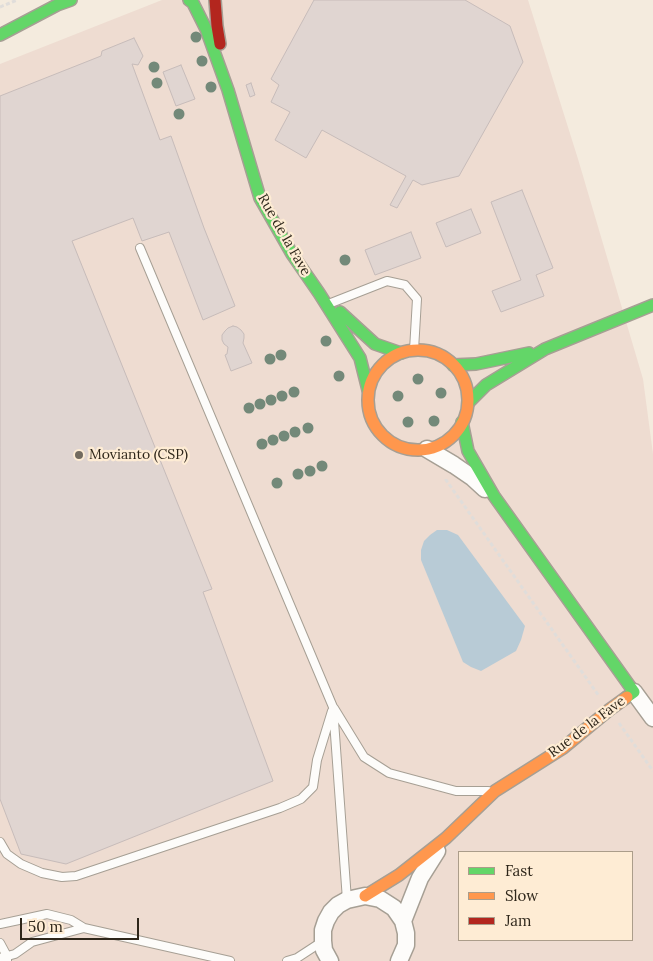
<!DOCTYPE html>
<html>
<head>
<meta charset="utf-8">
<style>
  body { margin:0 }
  #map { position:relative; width:653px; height:961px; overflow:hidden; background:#f4ebde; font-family:Lora,serif }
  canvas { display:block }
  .legend { position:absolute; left:458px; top:851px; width:175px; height:90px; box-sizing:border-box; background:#feecd4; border:1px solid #ab9d8a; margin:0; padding:6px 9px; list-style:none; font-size:15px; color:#2e261a }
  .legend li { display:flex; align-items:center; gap:10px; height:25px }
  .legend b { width:25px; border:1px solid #ab9d8a }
  .scale { position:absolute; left:20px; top:918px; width:119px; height:22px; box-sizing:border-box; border:2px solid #2e261a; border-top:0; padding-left:6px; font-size:15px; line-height:18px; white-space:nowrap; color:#2e261a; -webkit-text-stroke:4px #feecd4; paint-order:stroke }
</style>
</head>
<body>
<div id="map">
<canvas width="653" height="961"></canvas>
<ul class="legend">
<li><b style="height:6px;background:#63d668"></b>Fast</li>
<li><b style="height:6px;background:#ff974d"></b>Slow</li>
<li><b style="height:6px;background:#b3261e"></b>Jam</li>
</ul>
<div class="scale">50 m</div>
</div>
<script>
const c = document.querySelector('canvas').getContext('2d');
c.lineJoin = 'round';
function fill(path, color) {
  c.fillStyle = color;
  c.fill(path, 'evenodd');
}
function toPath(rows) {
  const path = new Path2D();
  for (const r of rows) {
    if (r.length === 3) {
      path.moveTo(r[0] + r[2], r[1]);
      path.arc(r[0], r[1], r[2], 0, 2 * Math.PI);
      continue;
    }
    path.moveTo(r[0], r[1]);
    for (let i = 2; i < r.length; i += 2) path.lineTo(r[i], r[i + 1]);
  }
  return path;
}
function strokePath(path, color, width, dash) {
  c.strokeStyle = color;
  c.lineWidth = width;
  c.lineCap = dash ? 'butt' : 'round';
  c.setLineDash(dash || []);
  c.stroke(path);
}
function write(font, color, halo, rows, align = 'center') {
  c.font = font + ' Lora,serif';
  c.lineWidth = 4.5;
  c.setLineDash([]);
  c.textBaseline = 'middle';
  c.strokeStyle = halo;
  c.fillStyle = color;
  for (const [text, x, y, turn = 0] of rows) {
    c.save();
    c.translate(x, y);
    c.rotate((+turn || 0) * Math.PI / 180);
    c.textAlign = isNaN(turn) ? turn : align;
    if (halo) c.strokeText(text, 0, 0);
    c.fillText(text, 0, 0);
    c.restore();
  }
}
fill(toPath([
  [162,0,528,0,578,159,643,379,653,454,653,961,0,961,0,64],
  [459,852,632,852,632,940,459,940]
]), '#eedcd1');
fill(toPath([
  [437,530,447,530,458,535,525,626,521,640,516,651,481,671,471,667,463,662,421,560,421,550,424,541,430,535]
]), '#b8cbd6');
const building = toPath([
  [314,0,465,0,510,26,523,62,459,176,422,185,413,180,397,208,390,205,406,176,322,130,306,158,275,140,290,112,271,102,279,85,271,79,314,0],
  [134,38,143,56,138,65,132,64,160,140,171,136,204,228,235,306,203,320,169,232,142,241,133,218,72,241,212,589,203,592,273,781,66,864,21,854,0,799,0,96,101,56,102,51,134,38],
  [181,65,195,99,176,106,163,72,181,65],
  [251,83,255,95,250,97,246,85,251,83],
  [522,190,553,268,536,275,544,296,501,312,492,291,521,280,491,202,522,190],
  [471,209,481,233,446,247,436,223,471,209],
  [411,232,421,258,375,275,365,250,411,232],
  [233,326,237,327,241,330,244,334,244,338,243,343,252,363,231,371,225,355,227,354,228,347,224,344,222,340,222,335,225,331,228,328,233,326]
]);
fill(building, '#e0d5d1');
strokePath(building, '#c7bcba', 1);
const lane = toPath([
  [140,248,333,707,347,900],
  [331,303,387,281,405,285,417,299,414,350],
  [334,708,364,757,389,773,456,791,488,791],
  [0,842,7,854,21,864,42,873,62,877,76,876,280,808,301,799,313,787,317,760,332,711],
  [0,924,47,914,71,920,84,928,230,961],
  [0,943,7,956,7,961],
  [0,958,15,954,32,942,84,928],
  [287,961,297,958,323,941]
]);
const street = toPath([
  [427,449,454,465,473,478,485,489],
  [634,692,653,718],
  [403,921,420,878,437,851],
  [330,961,324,950,323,941,323,930,326,921,331,912,338,905,347,900,365,896,380,899,394,908,403,921,406,933,406,945,399,961]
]);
const fast = toPath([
  [189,0,193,3,206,29,228,90,260,198,292,254,319,293,360,358,368,390],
  [0,35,57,5,71,0],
  [340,312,375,344,401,353],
  [453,365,476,364,529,353],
  [468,403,486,385,545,349,653,305],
  [462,422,468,451,494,496,634,692,627,697]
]);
const slow = toPath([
  [418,400,50],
  [365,896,399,875,446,838,495,791,563,748,609,710,627,697]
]);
const jam = toPath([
  [215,0,217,26,220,44]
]);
strokePath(lane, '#a69f94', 10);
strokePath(street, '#a69f94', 19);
strokePath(fast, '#a69f94', 14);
strokePath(slow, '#a69f94', 14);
strokePath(jam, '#a69f94', 14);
strokePath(toPath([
  [0,7,17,0],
  [446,479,446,480,599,696],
  [619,723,653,771]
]), '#e0ddda', 3, [4, 2.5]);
strokePath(lane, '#fdfcfa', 8);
strokePath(street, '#fdfcfa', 16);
strokePath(fast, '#63d668', 11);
strokePath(slow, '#ff974d', 11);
strokePath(jam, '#b3261e', 11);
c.fillStyle = '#738979';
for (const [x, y] of [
  [196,37],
  [202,61],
  [154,67],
  [157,83],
  [211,87],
  [179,114],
  [345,260],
  [326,341],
  [281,355],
  [270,359],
  [339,376],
  [418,379],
  [294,392],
  [441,393],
  [282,396],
  [398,396],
  [271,400],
  [260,404],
  [249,408],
  [434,421],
  [408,422],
  [308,428],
  [295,432],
  [284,436],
  [273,440],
  [262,444],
  [322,466],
  [310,471],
  [298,474],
  [277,483]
]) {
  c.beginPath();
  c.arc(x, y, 5.5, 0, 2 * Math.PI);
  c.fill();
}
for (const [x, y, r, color] of [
  [79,455,5,"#736b5f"]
]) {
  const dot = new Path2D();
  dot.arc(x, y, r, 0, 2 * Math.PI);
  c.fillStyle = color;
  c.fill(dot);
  strokePath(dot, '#feecd4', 2);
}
write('14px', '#2e261a', '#feecd4', [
  ["Rue de la Fave",284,235,60],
  ["Rue de la Fave",587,727,-37]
]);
write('14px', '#2e261a', '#feecd4', [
  ["Movianto (CSP)",89,455]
], 'left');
</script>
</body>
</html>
